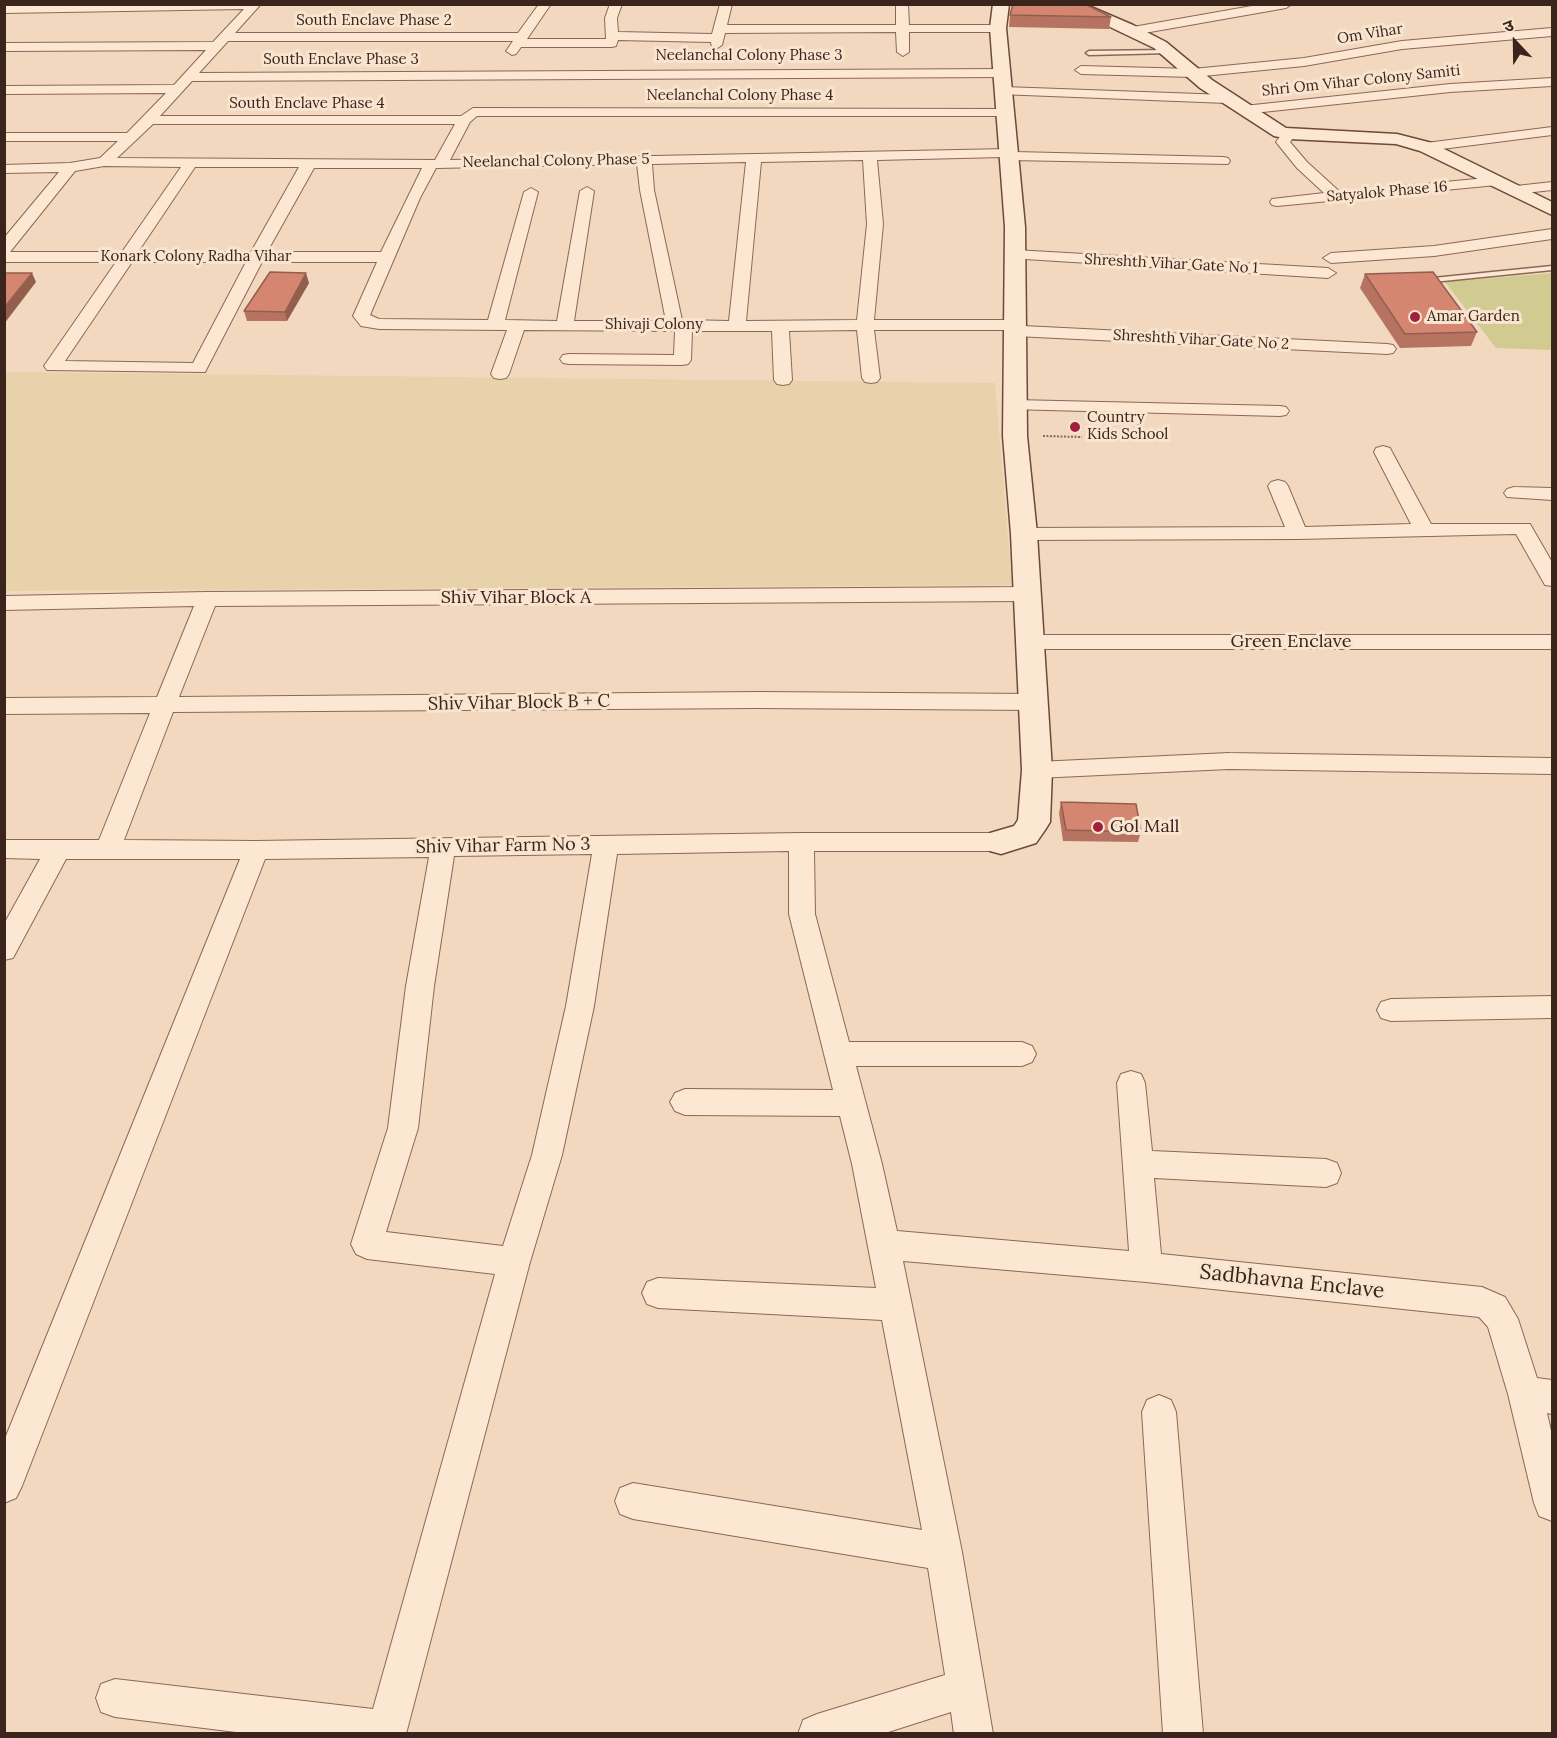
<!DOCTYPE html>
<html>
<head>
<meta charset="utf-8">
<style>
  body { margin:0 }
  #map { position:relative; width:1557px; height:1738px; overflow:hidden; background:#f2d8bf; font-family:Lora,"Noto Sans Devanagari",serif }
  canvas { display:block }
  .frame { position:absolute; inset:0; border:6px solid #3b241b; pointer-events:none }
  .north { position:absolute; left:1485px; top:12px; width:60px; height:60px; -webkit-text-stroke:4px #f9e4cf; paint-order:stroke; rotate:338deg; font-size:16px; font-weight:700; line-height:24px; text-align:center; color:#3b241b }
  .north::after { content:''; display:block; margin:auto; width:21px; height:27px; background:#3b241b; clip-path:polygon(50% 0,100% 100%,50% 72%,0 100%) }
</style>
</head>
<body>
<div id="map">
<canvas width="1557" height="1738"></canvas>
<div class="frame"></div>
<div class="north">उ</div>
</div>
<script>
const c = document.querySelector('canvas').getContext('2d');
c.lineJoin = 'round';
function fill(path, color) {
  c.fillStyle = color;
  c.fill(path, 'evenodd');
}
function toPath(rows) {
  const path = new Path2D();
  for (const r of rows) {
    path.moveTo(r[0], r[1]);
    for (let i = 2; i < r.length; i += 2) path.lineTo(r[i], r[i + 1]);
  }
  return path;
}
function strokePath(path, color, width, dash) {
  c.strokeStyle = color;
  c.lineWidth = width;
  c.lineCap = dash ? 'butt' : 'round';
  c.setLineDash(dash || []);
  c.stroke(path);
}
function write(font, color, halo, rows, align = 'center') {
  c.font = font + ' Lora,serif';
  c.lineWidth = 6;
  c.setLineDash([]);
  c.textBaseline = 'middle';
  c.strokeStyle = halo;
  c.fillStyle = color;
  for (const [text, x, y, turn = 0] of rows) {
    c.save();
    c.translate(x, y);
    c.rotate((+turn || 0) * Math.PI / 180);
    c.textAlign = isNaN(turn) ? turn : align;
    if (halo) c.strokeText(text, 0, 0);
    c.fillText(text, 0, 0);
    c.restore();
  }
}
fill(toPath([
  [5,372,995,383,1012,585,5,591]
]), '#e8d2ac');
fill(toPath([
  [1552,273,1552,350,1496,348,1445,282]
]), '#d1cb92');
const lane = toPath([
  [1168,50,1170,53,1089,55,1086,53,1089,51,1168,50],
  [1552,266,1552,270,1423,283,1419,281,1423,279,1552,266]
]);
const street = toPath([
  [261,4,235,33,518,33,539,4,551,4,527,39,606,39,605,18,610,4,622,4,617,18,618,32,712,34,720,4,732,4,727,25,896,25,896,4,908,4,909,25,1002,25,1002,31,998,32,909,32,909,52,903,56,897,52,896,32,725,33,722,45,716,49,712,48,711,42,618,40,616,46,612,47,521,47,516,54,512,55,506,51,513,41,228,41,199,73,1003,69,1009,73,1003,77,192,81,160,116,461,116,473,108,1007,109,1014,113,1012,116,477,116,470,122,450,160,1009,149,1015,152,1223,157,1228,158,1230,161,1228,164,1009,160,1003,157,877,160,883,224,874,320,1015,320,1021,321,1023,326,1387,344,1393,345,1396,349,1393,353,1387,354,1015,336,1009,335,1007,330,874,330,880,378,877,382,871,383,865,382,862,378,857,330,789,331,792,380,789,384,783,385,777,384,774,380,772,331,692,331,691,360,688,364,682,365,569,364,563,363,560,359,563,355,569,354,674,355,675,331,524,330,509,374,506,378,500,379,494,378,491,374,507,330,379,329,361,326,353,316,377,262,262,262,205,372,47,370,44,366,116,262,4,262,4,238,59,172,4,173,4,165,70,163,100,158,118,141,4,141,4,133,127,133,166,93,4,94,4,86,174,85,206,50,4,51,4,43,213,42,244,9,4,13,4,5,261,4],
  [153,124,455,124,435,160,117,158,153,124],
  [863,160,867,224,857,320,746,321,761,162,863,160],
  [746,162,729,321,682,320,654,190,652,164,746,162],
  [637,164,640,190,666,321,574,321,594,191,587,187,580,191,557,321,505,320,538,192,531,188,524,192,488,320,379,319,370,315,420,198,436,168,637,164],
  [104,166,181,167,122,252,10,252,75,171,104,166],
  [195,167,299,167,251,252,138,252,195,167],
  [314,168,422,168,381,252,267,252,314,168],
  [132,262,246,262,193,363,65,361,132,262],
  [1263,4,1292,4,1286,8,1133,35,1127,31,1133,27,1263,4],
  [1552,28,1552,36,1402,49,1304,66,1193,77,1081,74,1075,70,1081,66,1193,69,1304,58,1402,41,1552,28],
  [1552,78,1552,86,1450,92,1244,114,1237,110,1244,106,1450,84,1552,78],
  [1004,87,1227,95,1234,99,1227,103,999,94,997,91,999,88,1004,87],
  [1552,127,1552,135,1426,151,1419,147,1426,143,1552,127],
  [1289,130,1296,134,1290,142,1307,162,1340,192,1497,177,1504,181,1497,185,1277,206,1272,205,1270,202,1272,199,1324,193,1297,168,1276,142,1284,131,1289,130],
  [1552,182,1552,190,1516,194,1509,190,1516,186,1552,182],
  [1552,229,1552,239,1434,256,1331,263,1323,258,1331,253,1434,246,1552,229],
  [1015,250,1328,268,1336,273,1328,278,1009,258,1007,255,1009,252,1015,250],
  [1014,400,1280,406,1286,407,1289,411,1286,415,1280,416,1008,409,1005,405,1008,401,1014,400],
  [1383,446,1390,448,1392,452,1431,524,1530,524,1552,562,1552,586,1545,585,1516,534,1298,539,1024,540,1017,538,1014,534,1017,530,1024,528,1285,527,1268,486,1271,482,1278,480,1285,482,1288,486,1305,527,1411,524,1374,452,1376,448,1383,446],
  [1514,487,1552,488,1552,500,1507,497,1504,493,1507,489,1514,487],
  [1027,587,1034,589,1038,594,1034,599,1027,601,215,606,179,697,757,692,1034,694,1042,697,1045,702,1042,707,1034,710,757,708,173,712,124,840,256,841,801,833,1001,833,1010,835,1014,842,1010,849,1001,851,814,851,815,914,849,1042,1022,1042,1032,1046,1036,1054,1032,1062,1022,1066,856,1066,882,1164,897,1231,1129,1251,1117,1083,1121,1074,1131,1071,1141,1074,1145,1083,1152,1151,1326,1159,1337,1163,1341,1173,1337,1183,1326,1187,1154,1178,1161,1254,1482,1287,1505,1297,1518,1319,1537,1378,1552,1380,1552,1414,1547,1413,1552,1435,1552,1521,1539,1516,1534,1503,1508,1394,1488,1327,1479,1317,1146,1282,903,1261,962,1552,993,1734,954,1734,951,1712,882,1734,798,1734,803,1720,817,1714,945,1675,928,1568,633,1519,620,1514,615,1501,620,1488,633,1483,922,1530,882,1320,658,1308,647,1304,642,1293,647,1282,658,1278,876,1288,852,1164,840,1116,685,1115,675,1111,670,1102,675,1093,685,1089,833,1090,789,914,789,851,617,854,594,1006,562,1155,530,1262,406,1734,252,1734,115,1717,101,1712,96,1698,101,1684,115,1679,373,1709,495,1274,367,1259,356,1254,351,1244,388,1128,406,986,429,857,265,859,22,1486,16,1498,4,1503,4,1441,240,859,66,859,13,958,4,960,4,924,40,859,4,858,4,840,99,840,150,713,4,714,4,698,157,697,194,606,4,610,4,596,207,592,1027,587],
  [592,854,566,1006,532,1155,503,1246,386,1232,418,1128,434,986,454,856,592,854],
  [1030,635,1552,635,1552,649,1030,649,1022,647,1019,642,1022,637,1030,635],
  [1229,753,1552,758,1552,774,1229,769,1037,778,1029,776,1025,770,1029,764,1037,762,1229,753],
  [1552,996,1552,1018,1391,1021,1381,1018,1377,1010,1381,1002,1391,999,1552,996],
  [1159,1395,1171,1400,1176,1412,1203,1734,1163,1734,1142,1412,1147,1400,1159,1395]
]);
const secondary = toPath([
  [993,4,1009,4,1006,28,1025,227,1027,436,1037,534,1052,770,1050,822,1045,830,1036,843,1001,854,990,851,985,842,990,833,1014,826,1018,820,1022,770,1011,534,1003,436,1005,227,990,28,993,4],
  [1062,4,1084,4,1133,25,1166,42,1212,80,1286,128,1397,134,1432,143,1552,202,1552,215,1420,151,1396,144,1289,139,1274,136,1200,88,1154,48,1062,4]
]);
strokePath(lane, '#8d6756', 3);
strokePath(street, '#8d6756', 2);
strokePath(secondary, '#6e4939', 3);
strokePath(toPath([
  [1043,436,1082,437]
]), '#8d6756', 2, [2, 1.5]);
fill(lane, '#fce7d3');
fill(street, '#fce7d3');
fill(secondary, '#fce7d3');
fill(toPath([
  [1010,15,1111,17,1109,29,1009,27],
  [1365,274,1477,332,1471,346,1400,348,1360,288],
  [309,283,287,321,247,321,244,311],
  [1061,802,1141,832,1138,842,1063,841,1059,813]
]), '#b67361');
fill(toPath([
  [32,273,36,282,4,324,4,308],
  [306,273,309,283,287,321,285,312]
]), '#945e4f');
const building = toPath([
  [1013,4,1085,4,1111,17,1010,15,1013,4],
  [270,272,306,273,285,312,244,311,270,272],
  [1433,272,1477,332,1405,334,1365,274,1433,272],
  [4,273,32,273,4,308,4,273],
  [1061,802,1136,804,1141,832,1066,830,1061,802]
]);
fill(building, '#d48671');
strokePath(building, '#945e4f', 1.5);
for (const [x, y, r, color] of [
  [1415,317,6,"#a2203c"],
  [1075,427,6,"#a2203c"],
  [1098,827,6,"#a2203c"]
]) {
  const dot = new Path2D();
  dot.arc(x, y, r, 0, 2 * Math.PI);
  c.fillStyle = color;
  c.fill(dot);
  strokePath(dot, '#f9e4cf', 2);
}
write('15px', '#3b241b', '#f9e4cf', [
  ["South Enclave Phase 2",374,21],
  ["Om Vihar",1370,34,-9],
  ["Neelanchal Colony Phase 3",749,56],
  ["South Enclave Phase 3",341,60],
  ["Shri Om Vihar Colony Samiti",1361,81,-6],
  ["Neelanchal Colony Phase 4",740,96],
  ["South Enclave Phase 4",307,104],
  ["Neelanchal Colony Phase 5",556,161,-1],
  ["Satyalok Phase 16",1387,192,-5],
  ["Konark Colony Radha Vihar",196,257],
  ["Shreshth Vihar Gate No 1",1171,264,3],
  ["Shivaji Colony",654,325],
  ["Shreshth Vihar Gate No 2",1201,340,3]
]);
write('15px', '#3b241b', '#f9e4cf', [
  ["Amar Garden",1427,317],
  ["Country",1087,418],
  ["Kids School",1087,435]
], 'left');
write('18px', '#3b241b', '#f9e4cf', [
  ["Shiv Vihar Block A",516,598],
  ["Green Enclave",1291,642],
  ["Shiv Vihar Block B + C",519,703,-1],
  ["Shiv Vihar Farm No 3",503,846,-1]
]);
write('18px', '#3b241b', '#f9e4cf', [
  ["Gol Mall",1110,827]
], 'left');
write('21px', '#3b241b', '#f9e4cf', [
  ["Sadbhavna Enclave",1292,1282,6]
]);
</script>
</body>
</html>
